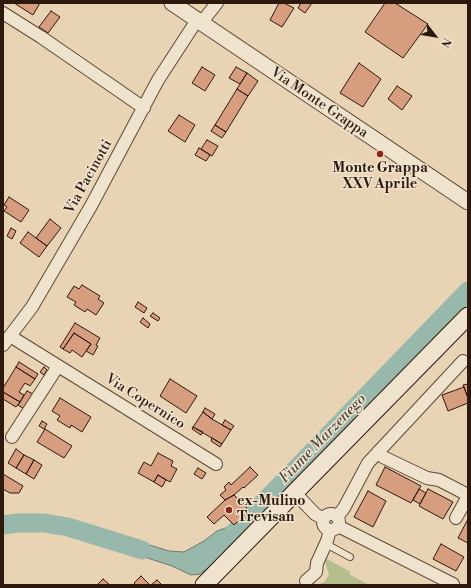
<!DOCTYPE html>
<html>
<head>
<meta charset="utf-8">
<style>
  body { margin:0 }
  #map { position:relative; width:471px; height:588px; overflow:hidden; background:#e8d4b4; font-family:"Libre Bodoni",serif }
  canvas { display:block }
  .frame { position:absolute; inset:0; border:4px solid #2e190f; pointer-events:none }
  .north { position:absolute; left:415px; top:16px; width:40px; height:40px; -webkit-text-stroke:3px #f0e3ce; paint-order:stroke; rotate:121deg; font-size:11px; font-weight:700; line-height:16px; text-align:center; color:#2e190f }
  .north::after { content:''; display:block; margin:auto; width:14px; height:18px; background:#2e190f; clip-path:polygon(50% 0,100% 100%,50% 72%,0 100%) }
</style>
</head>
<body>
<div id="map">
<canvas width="471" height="588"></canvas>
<div class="frame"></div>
<div class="north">N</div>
</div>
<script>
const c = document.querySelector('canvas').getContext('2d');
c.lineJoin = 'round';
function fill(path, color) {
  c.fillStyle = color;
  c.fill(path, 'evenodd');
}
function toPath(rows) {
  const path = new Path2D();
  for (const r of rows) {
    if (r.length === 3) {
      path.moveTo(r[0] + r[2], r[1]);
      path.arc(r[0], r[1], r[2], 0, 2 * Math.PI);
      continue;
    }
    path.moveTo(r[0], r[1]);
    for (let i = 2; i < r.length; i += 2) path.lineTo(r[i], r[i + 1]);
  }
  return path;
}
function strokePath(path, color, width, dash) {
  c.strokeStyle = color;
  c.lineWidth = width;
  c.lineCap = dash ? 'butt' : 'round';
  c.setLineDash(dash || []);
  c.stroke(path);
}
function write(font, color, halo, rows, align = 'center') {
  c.font = font + ' "Libre Bodoni",serif';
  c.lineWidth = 3;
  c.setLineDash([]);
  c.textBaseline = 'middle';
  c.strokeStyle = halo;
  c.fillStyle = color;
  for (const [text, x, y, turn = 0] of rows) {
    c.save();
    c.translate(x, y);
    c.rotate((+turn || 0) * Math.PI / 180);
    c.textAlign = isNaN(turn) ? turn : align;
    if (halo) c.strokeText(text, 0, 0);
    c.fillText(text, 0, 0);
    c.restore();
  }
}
fill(toPath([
  [327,559,351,572,349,574,369,585,317,585,324,582,329,575,325,562]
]), '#b6bd8d');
const water = toPath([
  [245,515,250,521,238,532,228,548,212,565,200,574,191,575,172,566,117,548,118,542,121,536,169,551,184,552,204,541,217,531,234,525,245,515]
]);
fill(water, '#97b8ab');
strokePath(water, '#6d786d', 1);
strokePath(toPath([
  [3,525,18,523,44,523,68,527,142,550],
  [230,537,468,291]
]), '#97b8ab', 19);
const building = toPath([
  [14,3,40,3,33,15,14,3],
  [279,3,284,3,294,8,282,27,270,20,279,3],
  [301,3,312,3,305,13,298,8,301,3],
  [385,3,395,3,428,24,403,58,365,32,385,3],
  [51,11,60,17,48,33,39,27,51,11],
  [359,63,381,79,363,107,340,93,359,63],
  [202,67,215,75,205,91,192,83,202,67],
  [236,67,247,73,240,84,229,78,236,67],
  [247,73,258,81,248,96,237,89,247,73],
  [397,86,412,96,402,110,388,99,397,86],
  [237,89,248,96,226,132,215,125,237,89],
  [179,115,195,125,185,142,168,131,179,115],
  [215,125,226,132,222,138,211,131,215,125],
  [207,140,218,146,212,156,201,149,207,140],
  [199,148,210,155,206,161,195,155,199,148],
  [9,197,29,210,21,222,4,211,7,207,4,205,9,197],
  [50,219,61,228,47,246,36,238,50,219],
  [11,228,16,231,12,239,7,236,11,228],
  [28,232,47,246,39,257,20,243,28,232],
  [82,285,100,296,98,299,104,303,96,315,87,309,85,312,74,305,76,302,67,297,74,286,79,289,82,285],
  [138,302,147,308,144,313,135,307,138,302],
  [153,313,160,318,158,321,150,316,153,313],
  [143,318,150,324,148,328,140,322,143,318],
  [75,323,100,338,96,345,98,346,93,355,86,351,91,344,74,333,63,349,60,347,75,323],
  [74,333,91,344,82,357,72,350,70,353,63,349,74,333],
  [19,362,38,374,35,379,16,367,19,362],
  [16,367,35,379,30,386,25,383,19,392,24,395,20,402,3,392,3,388,16,367],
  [44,367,47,370,44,375,40,372,44,367],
  [170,379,197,396,186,413,160,396,170,379],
  [468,384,468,398,463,385,468,384],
  [464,387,468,398,468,403,448,411,442,395,464,387],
  [27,391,33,394,24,409,18,405,27,391],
  [3,392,20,402,16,407,3,399,3,392],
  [60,398,91,417,82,432,71,425,70,428,57,420,60,416,52,411,60,398],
  [205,408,215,414,212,419,203,412,205,408],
  [203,412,212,419,231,430,222,444,193,427,203,412],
  [225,420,234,426,231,430,222,425,225,420],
  [42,421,47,424,44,429,39,426,42,421],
  [193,427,203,432,201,435,192,429,193,427],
  [45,429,72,446,64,458,37,442,45,429],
  [212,438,222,444,220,447,211,441,212,438],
  [16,449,24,455,16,468,8,463,16,449],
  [158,453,173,461,171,466,177,469,170,482,158,475,154,482,138,473,144,462,151,466,158,453],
  [24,455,34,460,26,474,16,468,24,455],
  [34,460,42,465,34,479,26,474,34,460],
  [250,467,258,475,244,488,243,487,234,495,225,500,220,495,226,490,224,487,229,482,231,485,250,467],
  [385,467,421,486,411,503,376,485,385,467],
  [198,468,206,473,202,479,194,474,198,468],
  [3,474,23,486,19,493,10,493,3,489,3,474],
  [158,475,166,480,162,487,154,482,158,475],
  [419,489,426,493,420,504,413,500,419,489],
  [428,489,453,502,443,519,419,506,428,489],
  [368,491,386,501,373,527,354,517,368,491],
  [234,495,247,508,243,513,245,515,234,525,224,515,214,524,207,517,225,500,234,495],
  [468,519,468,543,458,538,468,519],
  [441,544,464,557,456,571,433,559,441,544],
  [141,576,149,584,147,585,136,585,134,583,141,576],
  [103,579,110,585,97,585,103,579],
  [157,580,162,585,151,585,157,580]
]);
fill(building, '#d79d7f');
strokePath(building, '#2e190f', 1);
const service = toPath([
  [326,544,350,557]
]);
const minor = toPath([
  [3,13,41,37,144,108],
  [201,23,217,3],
  [10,336,216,464],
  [3,345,32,307,91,206,158,80,197,20],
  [12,437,58,366],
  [378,452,383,457,427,478,439,480,468,495],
  [295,493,315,514,324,519],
  [331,522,8],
  [337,517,344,508,368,463,463,361],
  [456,518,468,496],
  [338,526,453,584],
  [306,581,316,572,317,563,327,541,330,530]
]);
const tertiary = toPath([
  [172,3,468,202]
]);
const secondary = toPath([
  [204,585,468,316]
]);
strokePath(service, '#5c4838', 8);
strokePath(minor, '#5c4838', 14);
strokePath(tertiary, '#5c4838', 17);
strokePath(secondary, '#2e190f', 19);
strokePath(service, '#f0e3ce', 6);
strokePath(minor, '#f0e3ce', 12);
strokePath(tertiary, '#f0e3ce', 15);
strokePath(secondary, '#f0e3ce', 17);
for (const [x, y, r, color] of [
  [380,154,4,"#8f2418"],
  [229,510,4,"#8f2418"]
]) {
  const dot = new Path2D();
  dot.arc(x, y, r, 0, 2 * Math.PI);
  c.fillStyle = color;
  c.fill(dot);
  strokePath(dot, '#f0e3ce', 1.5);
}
write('14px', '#2e190f', '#f0e3ce', [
  ["Via Monte Grappa",319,103,34],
  ["Via Pacinotti",89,177,-61],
  ["Via Copernico",145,402,32]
]);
write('bold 14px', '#2e190f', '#f0e3ce', [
  ["Monte Grappa",380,169],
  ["XXV Aprile",380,185],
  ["ex-Mulino",237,502,"left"],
  ["Trevisan",237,518,"left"]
]);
write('italic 15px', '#4e493e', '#f0e3ce', [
  ["Fiume Marzenego",323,439,-46]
]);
</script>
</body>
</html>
